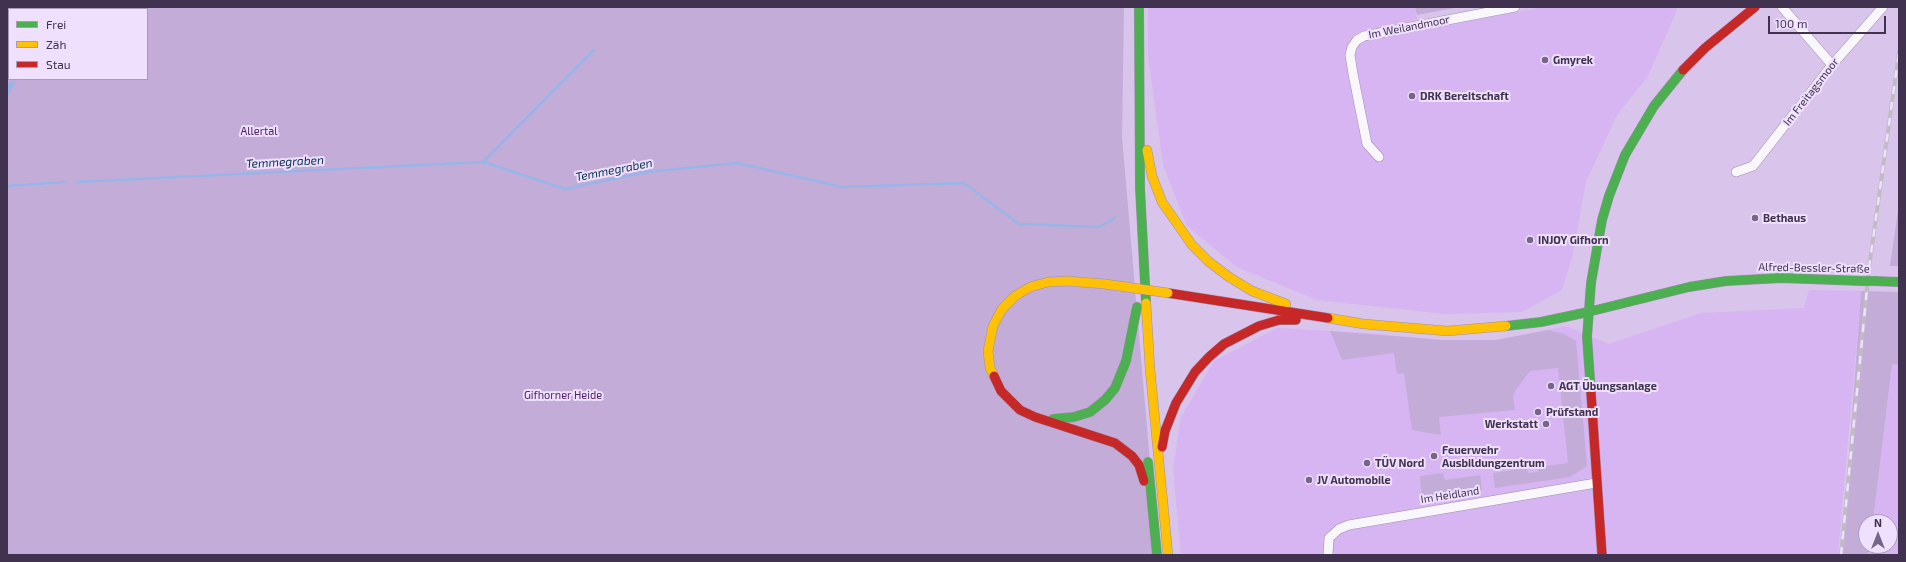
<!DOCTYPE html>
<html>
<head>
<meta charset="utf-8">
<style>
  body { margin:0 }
  #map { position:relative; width:1906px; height:562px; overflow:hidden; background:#d9c4eb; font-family:"Exo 2",sans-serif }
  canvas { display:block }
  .frame { position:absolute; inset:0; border:8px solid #41324f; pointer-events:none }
  .legend { position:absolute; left:8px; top:8px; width:140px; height:72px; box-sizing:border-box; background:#efe0fd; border:1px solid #a99ab7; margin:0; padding:5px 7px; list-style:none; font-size:12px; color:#41324f }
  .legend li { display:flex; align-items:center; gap:8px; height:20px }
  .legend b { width:20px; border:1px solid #a99ab7 }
  .north { position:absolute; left:1858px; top:514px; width:40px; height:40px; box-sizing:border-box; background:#efe0fd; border:1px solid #a99ab7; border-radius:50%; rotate:0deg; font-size:11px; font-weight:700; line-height:16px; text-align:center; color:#41324f }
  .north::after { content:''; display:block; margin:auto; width:14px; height:18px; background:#766586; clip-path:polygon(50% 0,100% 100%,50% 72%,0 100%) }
  .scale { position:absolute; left:1768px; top:16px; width:118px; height:18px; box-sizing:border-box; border:2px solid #41324f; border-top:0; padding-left:5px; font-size:12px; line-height:14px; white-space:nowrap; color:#41324f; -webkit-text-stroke:3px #efe0fd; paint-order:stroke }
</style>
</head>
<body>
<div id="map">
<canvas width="1906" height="562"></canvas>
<div class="frame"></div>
<ul class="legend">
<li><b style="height:5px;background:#4caf50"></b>Frei</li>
<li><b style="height:5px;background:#ffc107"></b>Zäh</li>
<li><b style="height:5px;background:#c62828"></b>Stau</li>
</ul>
<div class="north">N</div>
<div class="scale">100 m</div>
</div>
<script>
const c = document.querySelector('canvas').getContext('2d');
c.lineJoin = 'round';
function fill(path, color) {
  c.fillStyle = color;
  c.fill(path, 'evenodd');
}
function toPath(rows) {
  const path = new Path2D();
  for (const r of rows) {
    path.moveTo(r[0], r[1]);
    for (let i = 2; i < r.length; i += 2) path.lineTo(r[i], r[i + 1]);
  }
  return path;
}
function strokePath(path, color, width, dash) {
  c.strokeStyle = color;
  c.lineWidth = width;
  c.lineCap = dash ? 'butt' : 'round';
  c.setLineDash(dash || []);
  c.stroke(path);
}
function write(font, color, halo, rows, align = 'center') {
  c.font = font + ' "Exo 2",sans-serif';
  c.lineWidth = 4;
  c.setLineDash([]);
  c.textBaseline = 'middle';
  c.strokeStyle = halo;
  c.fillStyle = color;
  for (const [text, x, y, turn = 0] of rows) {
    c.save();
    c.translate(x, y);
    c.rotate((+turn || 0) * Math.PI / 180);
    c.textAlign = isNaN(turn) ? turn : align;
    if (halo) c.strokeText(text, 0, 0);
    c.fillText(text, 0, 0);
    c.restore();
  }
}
fill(toPath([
  [1148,7,1415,7,1419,31,1544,7,1676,7,1677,10,1648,76,1617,115,1586,182,1572,258,1562,290,1522,312,1445,314,1317,300,1237,267,1187,226,1163,165,1148,55],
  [1809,290,1861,291,1838,555,1181,555,1173,469,1181,417,1214,361,1277,328,1364,333,1442,340,1496,340,1566,326,1609,344,1701,313,1804,308],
  [1892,364,1899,365,1899,555,1869,555,1870,546,1890,546,1890,522,1873,522]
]), '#d6b5f2');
fill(toPath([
  [7,7,1124,7,1122,137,1158,555,7,555],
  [9,9,147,9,147,79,9,79],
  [1415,7,1459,7,1417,15],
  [1899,204,1899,266,1890,266],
  [1861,291,1899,292,1899,365,1892,364,1873,522,1866,522,1866,546,1870,546,1868,555,1842,555],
  [1549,330,1564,334,1576,341,1587,466,1570,477,1495,488,1493,473,1527,468,1528,473,1538,472,1538,467,1568,463,1558,368,1530,371,1515,391,1513,397,1515,410,1439,417,1441,435,1412,430,1404,373,1397,374,1394,353,1342,360,1330,331,1442,340,1496,340],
  [1443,473,1445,480,1480,475,1482,490,1422,499,1420,476]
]), '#c4acd9');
fill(toPath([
  [7,7,132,7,122,9,9,9,9,12,7,12],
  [16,80,9,95,7,96,7,83]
]), '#97b6e7');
strokePath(toPath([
  [483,162,594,50],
  [77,182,483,162,565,189,647,172,737,163,842,187,964,183,1019,224,1099,227,1115,218],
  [7,186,65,182]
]), '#97b6e7', 2.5);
const street = toPath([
  [1782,7,1832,65],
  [1379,157,1367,144,1353,74,1350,55,1352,47,1357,40,1364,36,1515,7],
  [1736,172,1753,166,1832,65,1883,7],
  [1328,555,1329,538,1339,529,1349,525,1596,483]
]);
const fast = toPath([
  [1139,7,1140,188,1146,303],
  [1874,281,1899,282],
  [1588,312,1689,287,1726,281,1781,278,1863,281],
  [1506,326,1541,322,1588,312],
  [1591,393,1587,337,1591,283,1602,220,1609,196,1625,155,1654,106,1683,70],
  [1053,419,1074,417,1090,412,1105,400,1115,388,1126,361,1137,307],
  [1148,462,1157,555]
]);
const slow = toPath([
  [1147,150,1152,176,1162,202,1192,245,1208,261,1229,277,1252,291,1286,304],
  [1146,303,1150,369,1168,555],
  [1328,318,1364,324,1447,331,1506,326],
  [994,376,990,368,988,351,993,326,1002,309,1015,296,1030,287,1048,282,1068,281,1105,284]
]);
const jam = toPath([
  [1683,70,1705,48,1755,7],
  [1168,293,1328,318],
  [994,376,1001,391,1020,410,1035,417,1115,443,1132,456,1139,465,1144,481],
  [1591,393,1602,555],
  [1162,447,1165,431,1176,403,1195,372,1209,357,1224,344,1259,326,1279,320,1296,320]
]);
strokePath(street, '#9e8eac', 10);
strokePath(fast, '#9e8eac', 10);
strokePath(slow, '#9e8eac', 10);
strokePath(jam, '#9e8eac', 10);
strokePath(street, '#f9f6fc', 9);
strokePath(fast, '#4caf50', 9);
strokePath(slow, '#ffc107', 9);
strokePath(jam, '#c62828', 9);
const rail = toPath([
  [1841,555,1869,268,1899,52]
]);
strokePath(rail, '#c0bcc5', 4);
strokePath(rail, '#efe0fd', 2.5, [8]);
const fastBridge = toPath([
  [1863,281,1874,281]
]);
const slowBridge = toPath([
  [1105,284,1168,293]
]);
strokePath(fastBridge, '#9e8eac', 10, []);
strokePath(slowBridge, '#9e8eac', 10, []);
strokePath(fastBridge, '#4caf50', 9);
strokePath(slowBridge, '#ffc107', 9);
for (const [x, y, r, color] of [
  [1545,60,4,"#766586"],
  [1412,96,4,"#766586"],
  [1755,218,4,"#766586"],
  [1530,240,4,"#766586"],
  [1551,386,4,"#766586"],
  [1538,412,4,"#766586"],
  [1546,424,4,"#766586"],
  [1434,456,4,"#766586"],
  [1367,463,4,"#766586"],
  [1309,480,4,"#766586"]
]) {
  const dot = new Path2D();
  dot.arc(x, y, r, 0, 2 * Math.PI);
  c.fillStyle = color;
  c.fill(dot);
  strokePath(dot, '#efe0fd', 1.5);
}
write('11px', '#41324f', '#efe0fd', [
  ["Im Weilandmoor",1409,27,-11],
  ["Im Freitagsmoor",1811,92,-52],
  ["Alfred-Bessler-Straße",1814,268,1],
  ["Im Heidland",1450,495,-9]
]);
write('bold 11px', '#41324f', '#efe0fd', [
  ["Gmyrek",1553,60],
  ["DRK Bereitschaft",1420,96],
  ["Bethaus",1763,218],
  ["INJOY Gifhorn",1538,240],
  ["AGT Übungsanlage",1559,386],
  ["Prüfstand",1546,412],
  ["Werkstatt",1538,424,"right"],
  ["Feuerwehr",1442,450],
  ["Ausbildungzentrum",1442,463],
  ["TÜV Nord",1375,463],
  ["JV Automobile",1317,480]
], 'left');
write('11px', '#4e236c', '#efe0fd', [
  ["Allertal",259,131],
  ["Gifhorner Heide",563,395]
]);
write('italic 12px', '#073051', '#efe0fd', [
  ["Temmegraben",285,162,-3],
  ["Temmegraben",614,170,-11]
]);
</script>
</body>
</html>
